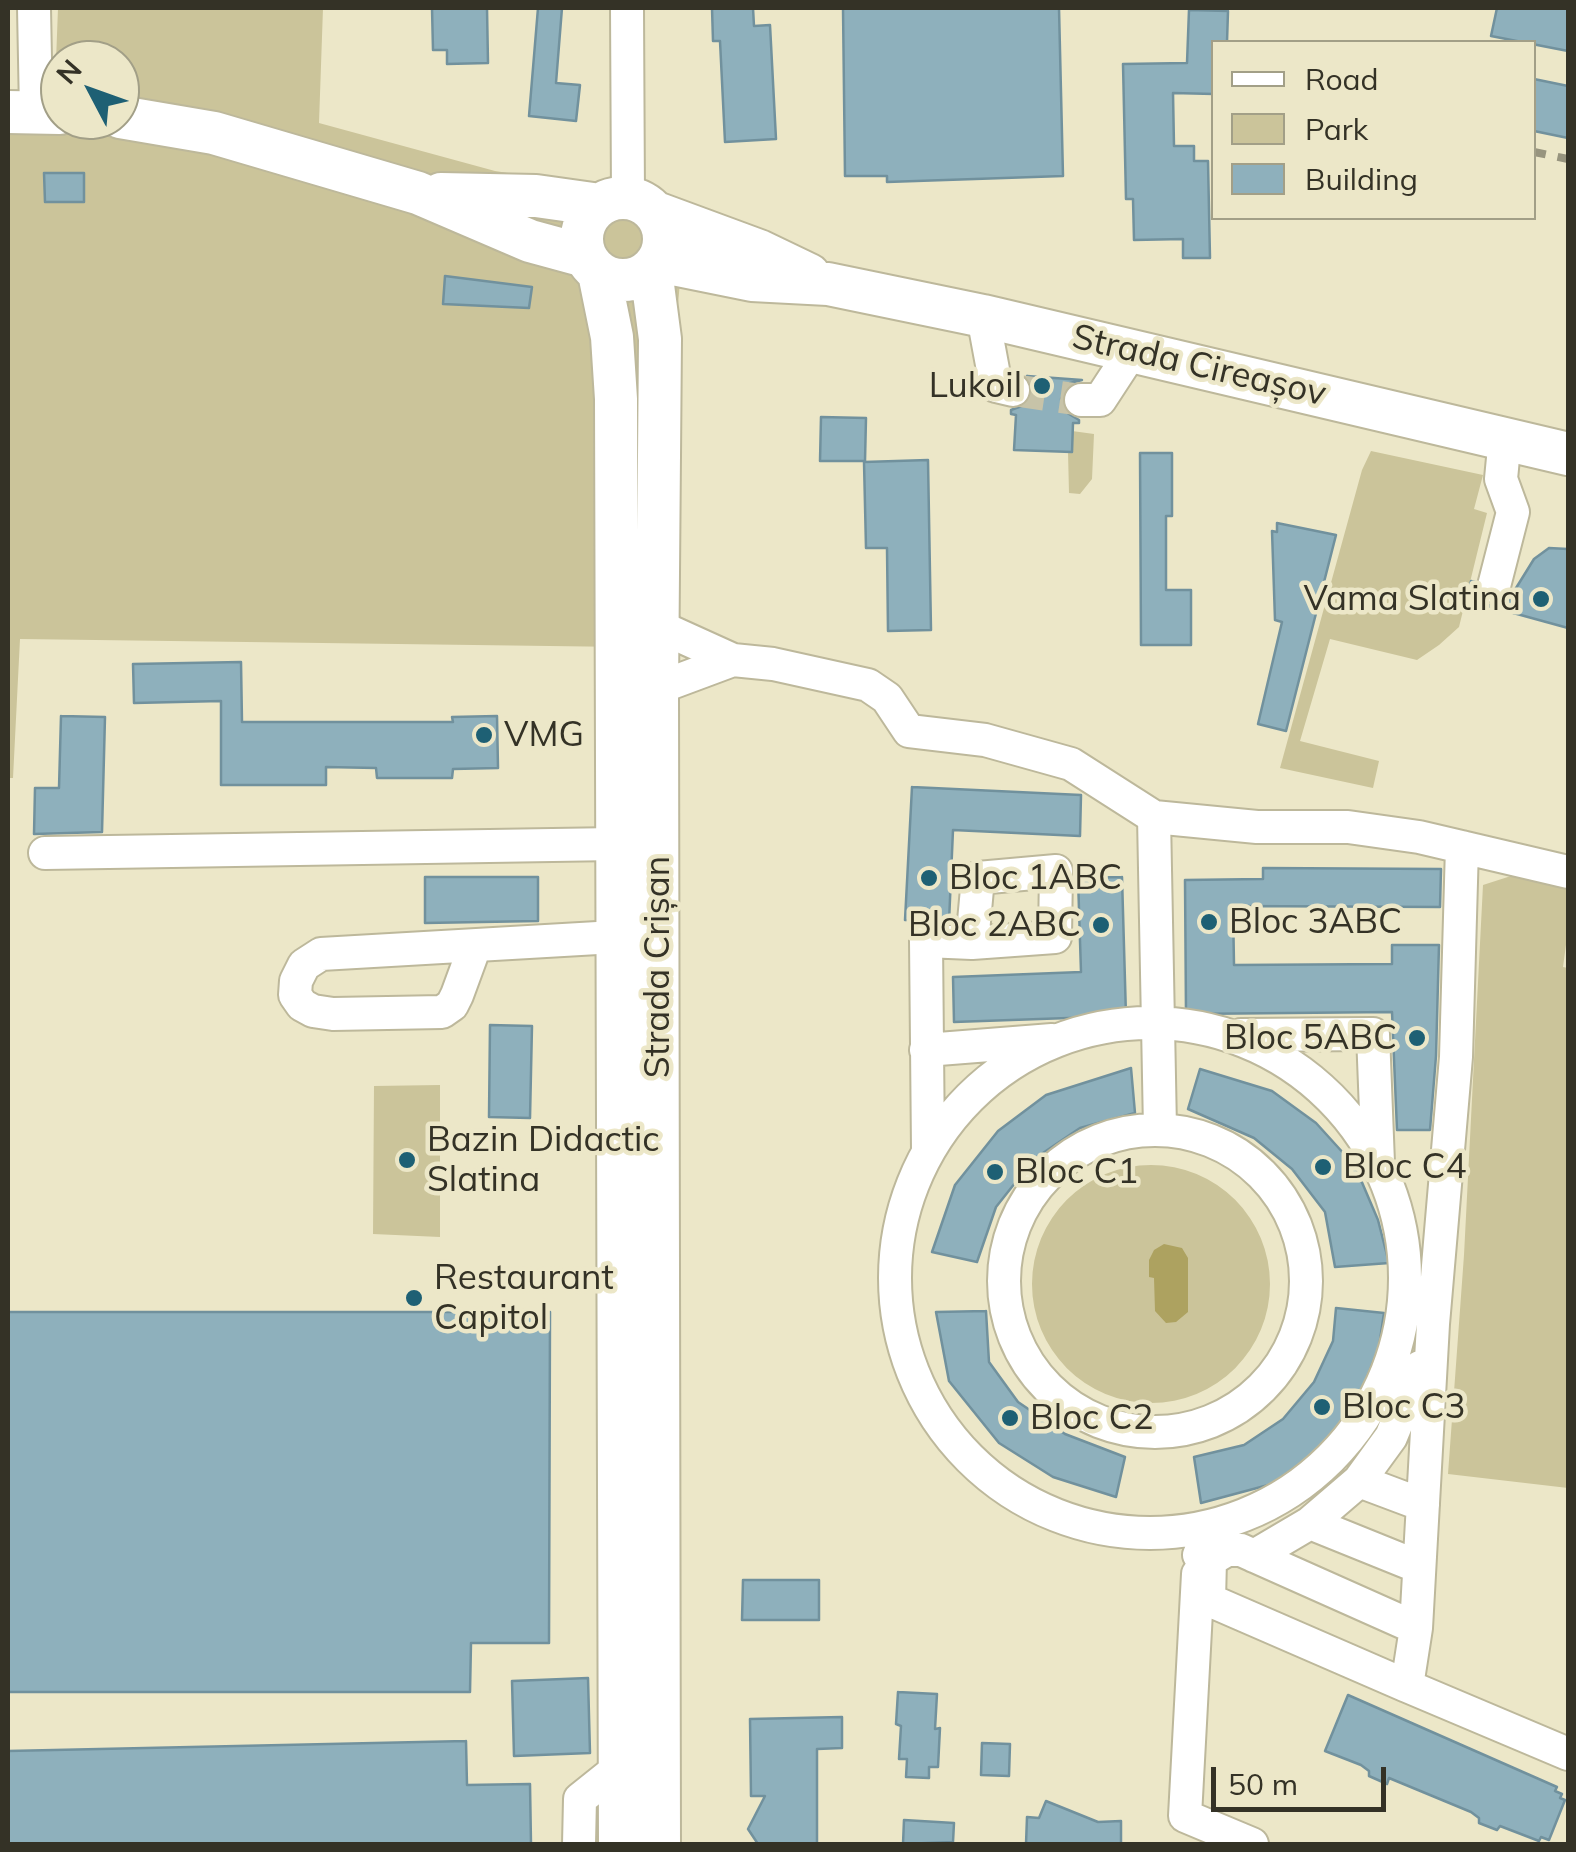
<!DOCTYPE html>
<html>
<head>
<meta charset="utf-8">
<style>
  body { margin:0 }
  #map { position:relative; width:1576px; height:1852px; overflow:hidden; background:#ece7c8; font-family:Mulish,sans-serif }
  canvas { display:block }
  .frame { position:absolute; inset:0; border:10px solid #343226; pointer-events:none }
  .legend { position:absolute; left:1211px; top:40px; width:325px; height:180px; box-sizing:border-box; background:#ece7c8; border:2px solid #a29f87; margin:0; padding:12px 18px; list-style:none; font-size:30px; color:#343226 }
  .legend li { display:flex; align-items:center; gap:20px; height:50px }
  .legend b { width:50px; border:2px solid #a29f87 }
  .north { position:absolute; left:40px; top:40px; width:100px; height:100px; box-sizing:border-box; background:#ece7c8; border:2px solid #a29f87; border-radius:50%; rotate:311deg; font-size:28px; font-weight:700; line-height:40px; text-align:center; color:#343226 }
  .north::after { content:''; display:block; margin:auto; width:35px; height:45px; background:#1e6074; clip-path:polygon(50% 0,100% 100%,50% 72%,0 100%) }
  .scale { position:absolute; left:1211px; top:1767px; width:175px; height:45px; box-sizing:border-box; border:5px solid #343226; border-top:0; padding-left:12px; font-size:30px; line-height:35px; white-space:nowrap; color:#343226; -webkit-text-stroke:8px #ece7c8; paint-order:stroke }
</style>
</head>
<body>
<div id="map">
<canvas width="1576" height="1852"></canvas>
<div class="frame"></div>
<ul class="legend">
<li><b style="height:12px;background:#fff"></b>Road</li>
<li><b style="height:28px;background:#cbc49a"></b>Park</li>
<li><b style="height:28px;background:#8eb0bc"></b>Building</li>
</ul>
<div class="north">N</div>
<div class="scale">50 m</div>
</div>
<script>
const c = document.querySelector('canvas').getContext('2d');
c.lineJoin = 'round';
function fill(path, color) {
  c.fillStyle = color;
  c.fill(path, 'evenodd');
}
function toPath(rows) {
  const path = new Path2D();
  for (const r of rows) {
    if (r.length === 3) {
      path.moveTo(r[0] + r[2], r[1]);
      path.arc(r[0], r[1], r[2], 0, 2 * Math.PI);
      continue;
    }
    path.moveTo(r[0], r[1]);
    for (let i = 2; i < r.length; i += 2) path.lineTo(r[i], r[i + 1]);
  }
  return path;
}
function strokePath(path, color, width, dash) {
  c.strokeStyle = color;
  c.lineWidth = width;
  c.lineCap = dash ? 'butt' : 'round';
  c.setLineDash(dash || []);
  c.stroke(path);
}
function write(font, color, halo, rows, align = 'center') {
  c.font = font + ' Mulish,sans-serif';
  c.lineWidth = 9;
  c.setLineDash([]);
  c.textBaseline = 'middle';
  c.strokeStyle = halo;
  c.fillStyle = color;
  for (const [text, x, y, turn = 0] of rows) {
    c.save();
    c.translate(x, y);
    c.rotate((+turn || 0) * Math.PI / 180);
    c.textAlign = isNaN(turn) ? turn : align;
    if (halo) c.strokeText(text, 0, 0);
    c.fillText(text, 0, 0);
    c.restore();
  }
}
fill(toPath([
  [58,8,323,8,319,123,495,171,687,201,677,316,625,647,20,639,13,778,8,778,8,91,55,88],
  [60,60,120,60,120,120,60,120],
  [1072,431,1094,434,1092,479,1080,494,1069,493,1068,452],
  [1371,451,1483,475,1474,509,1487,513,1459,627,1439,645,1417,660,1330,639,1300,741,1379,761,1373,788,1280,768,1362,470],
  [1514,875,1568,887,1568,930,1563,967,1568,968,1568,1488,1448,1474,1464,1255,1483,885],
  [440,1085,440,1237,373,1234,374,1086],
  [1151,1284,119]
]), '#cbc49a');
fill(toPath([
  [1164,1244,1182,1248,1188,1258,1188,1312,1176,1322,1166,1323,1155,1311,1154,1278,1149,1277,1149,1260,1154,1250]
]), '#ada260');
const building = toPath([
  [432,8,487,8,488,63,447,64,447,50,433,50,432,8],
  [538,8,562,8,556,83,580,85,576,121,529,116,538,8],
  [712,8,753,8,754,26,770,25,776,139,725,142,720,41,713,41,712,8],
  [843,8,1059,8,1063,176,887,182,887,176,845,176,843,8],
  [1497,8,1568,8,1568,51,1491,36,1497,8],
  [1189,10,1228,11,1227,42,1214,42,1214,94,1173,93,1174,146,1194,146,1194,161,1208,161,1210,258,1183,258,1183,239,1134,240,1133,199,1126,199,1123,64,1187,63,1189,10],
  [1534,79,1568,86,1568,138,1534,131,1534,79],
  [44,173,84,173,84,202,45,202,44,173],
  [445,276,532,287,529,308,443,304,445,276],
  [1027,376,1082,380,1070,383,1061,399,1064,411,1079,420,1079,423,1073,423,1072,452,1014,450,1016,415,1011,414,1011,410,1027,404,1032,396,1032,385,1027,376],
  [821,417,866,418,865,461,820,461,821,417],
  [1140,453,1172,453,1172,516,1166,516,1166,590,1191,590,1191,645,1141,645,1140,453],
  [928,460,931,630,888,631,887,548,866,548,864,462,928,460],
  [1277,523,1336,535,1286,731,1258,724,1282,622,1275,620,1272,531,1277,532,1277,523],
  [1549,548,1568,549,1568,628,1466,600,1471,581,1475,582,1479,600,1488,605,1498,605,1508,601,1534,559,1549,548],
  [241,662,242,722,453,722,452,717,497,716,498,768,453,769,452,778,377,778,376,768,326,767,326,785,221,785,221,701,134,703,133,664,241,662],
  [61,716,105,717,102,832,34,834,35,788,59,788,61,716],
  [912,787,1081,795,1080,836,953,830,949,922,905,920,912,787],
  [1263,868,1441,869,1440,907,1233,906,1234,965,1392,964,1392,945,1439,945,1436,1056,1430,1130,1397,1130,1392,1012,1186,1014,1185,880,1263,879,1263,868],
  [425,877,538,877,538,921,425,923,425,877],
  [1122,877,1126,1016,954,1022,953,977,1081,972,1078,878,1122,877],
  [490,1025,532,1026,530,1118,489,1117,490,1025],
  [1131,1068,1135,1113,1080,1128,1034,1159,996,1207,977,1262,932,1252,955,1185,998,1131,1046,1095,1131,1068],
  [1200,1069,1272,1091,1316,1123,1355,1166,1378,1220,1389,1263,1335,1267,1325,1212,1292,1169,1254,1138,1188,1109,1200,1069],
  [1336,1308,1384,1313,1379,1347,1360,1395,1323,1447,1272,1484,1201,1503,1194,1457,1244,1445,1283,1419,1314,1382,1333,1341,1336,1308],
  [986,1311,989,1362,1018,1402,1065,1434,1125,1457,1116,1497,1053,1477,999,1443,949,1381,936,1312,986,1311],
  [8,1312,550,1312,549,1643,471,1643,470,1692,8,1692,8,1312],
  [743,1580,819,1580,819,1620,742,1620,743,1580],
  [588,1678,590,1753,514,1756,512,1681,588,1678],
  [898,1692,937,1694,935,1729,940,1728,938,1767,929,1767,929,1778,906,1777,907,1759,899,1759,901,1726,896,1724,898,1692],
  [1348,1695,1557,1787,1555,1791,1562,1794,1560,1798,1565,1800,1549,1840,1541,1837,1539,1841,1500,1826,1497,1830,1479,1823,1479,1818,1471,1812,1389,1778,1387,1784,1369,1776,1369,1771,1361,1765,1325,1751,1348,1695],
  [842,1717,842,1748,817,1749,817,1844,758,1844,748,1829,765,1796,751,1796,750,1719,842,1717],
  [466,1741,467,1785,530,1784,531,1844,8,1844,8,1751,466,1741],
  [982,1743,1010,1744,1009,1776,981,1775,982,1743],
  [1046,1801,1098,1822,1121,1821,1121,1844,1026,1844,1027,1817,1039,1818,1046,1801],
  [904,1820,954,1823,953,1842,903,1844,904,1820]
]);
fill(building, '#8eb0bc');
strokePath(building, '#71919d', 2.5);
strokePath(toPath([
  [1013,390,1081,400]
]), '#c7c3a8', 32, [32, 16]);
const minor = toPath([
  [34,8,36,111],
  [627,8,628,198],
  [983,316,996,386,1013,390],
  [1081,400,1100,400,1132,351],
  [1494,586,1513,512,1501,479,1505,437],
  [658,626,733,660,773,664,868,685,887,698,909,731,985,740,1071,764,1154,817,1257,827,1348,827,1419,837,1568,872],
  [639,695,733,660],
  [1154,817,1160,1129],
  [45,853,616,844],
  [475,946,457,995,452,1005,442,1012,333,1014,313,1011,302,1005,295,995,296,981,304,965,321,954,615,937],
  [1150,1278,255],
  [1241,1035,1373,1034,1378,1163],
  [926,1050,1052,1040],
  [1155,1281,151],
  [928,1151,926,941,972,943,1055,937,1056,871,978,878,972,943],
  [1359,1481,1391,1437,1420,1367],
  [1310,1523,1359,1481,1423,1505],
  [1199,1555,1210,1560,1209,1600,1407,1686,1416,1628,1433,1324,1456,1057,1462,847],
  [1254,1556,1310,1523,1419,1567],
  [1210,1560,1227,1550,1241,1550,1416,1628],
  [1198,1574,1185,1816,1252,1844],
  [1407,1686,1568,1754],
  [579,1844,580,1799,620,1767,633,1767]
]);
const major = toPath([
  [8,112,60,113],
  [120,117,214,133,418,193,530,241,585,256],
  [441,194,536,196,600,205],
  [623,239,41],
  [656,213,759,251,809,275],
  [658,261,752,280,828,284,983,316,1568,454],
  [651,270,660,339,657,690,659,1844],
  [599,273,612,337,616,399,620,1844]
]);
strokePath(minor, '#bdb89b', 36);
strokePath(major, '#bdb89b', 46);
strokePath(minor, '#fff', 32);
strokePath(major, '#fff', 42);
strokePath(toPath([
  [1534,152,1568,159]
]), '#97947e', 8, [12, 12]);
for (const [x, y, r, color] of [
  [1042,386,10,"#1e6074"],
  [1541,599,10,"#1e6074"],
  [484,735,10,"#1e6074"],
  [929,878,10,"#1e6074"],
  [1209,922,10,"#1e6074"],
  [1101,925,10,"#1e6074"],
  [1417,1038,10,"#1e6074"],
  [407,1160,10,"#1e6074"],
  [1323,1167,10,"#1e6074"],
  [995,1172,10,"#1e6074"],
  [414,1298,10,"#1e6074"],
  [1322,1407,10,"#1e6074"],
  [1010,1418,10,"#1e6074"]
]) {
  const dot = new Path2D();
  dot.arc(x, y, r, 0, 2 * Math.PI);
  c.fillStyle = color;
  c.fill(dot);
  strokePath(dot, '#ece7c8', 4);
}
write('35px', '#343226', '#ece7c8', [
  ["Strada Cireașov",1199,366,13],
  ["Strada Crișan",658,967,-90]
]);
write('35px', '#343226', '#ece7c8', [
  ["Lukoil",1022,386,"right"],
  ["Vama Slatina",1521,599,"right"],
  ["VMG",504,735],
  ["Bloc 1ABC",949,878],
  ["Bloc 3ABC",1229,922],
  ["Bloc 2ABC",1081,925,"right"],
  ["Bloc 5ABC",1397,1038,"right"],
  ["Bazin Didactic",427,1140],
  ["Slatina",427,1180],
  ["Bloc C4",1343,1167],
  ["Bloc C1",1015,1172],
  ["Restaurant",434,1278],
  ["Capitol",434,1318],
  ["Bloc C3",1342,1407],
  ["Bloc C2",1030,1418]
], 'left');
</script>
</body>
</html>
